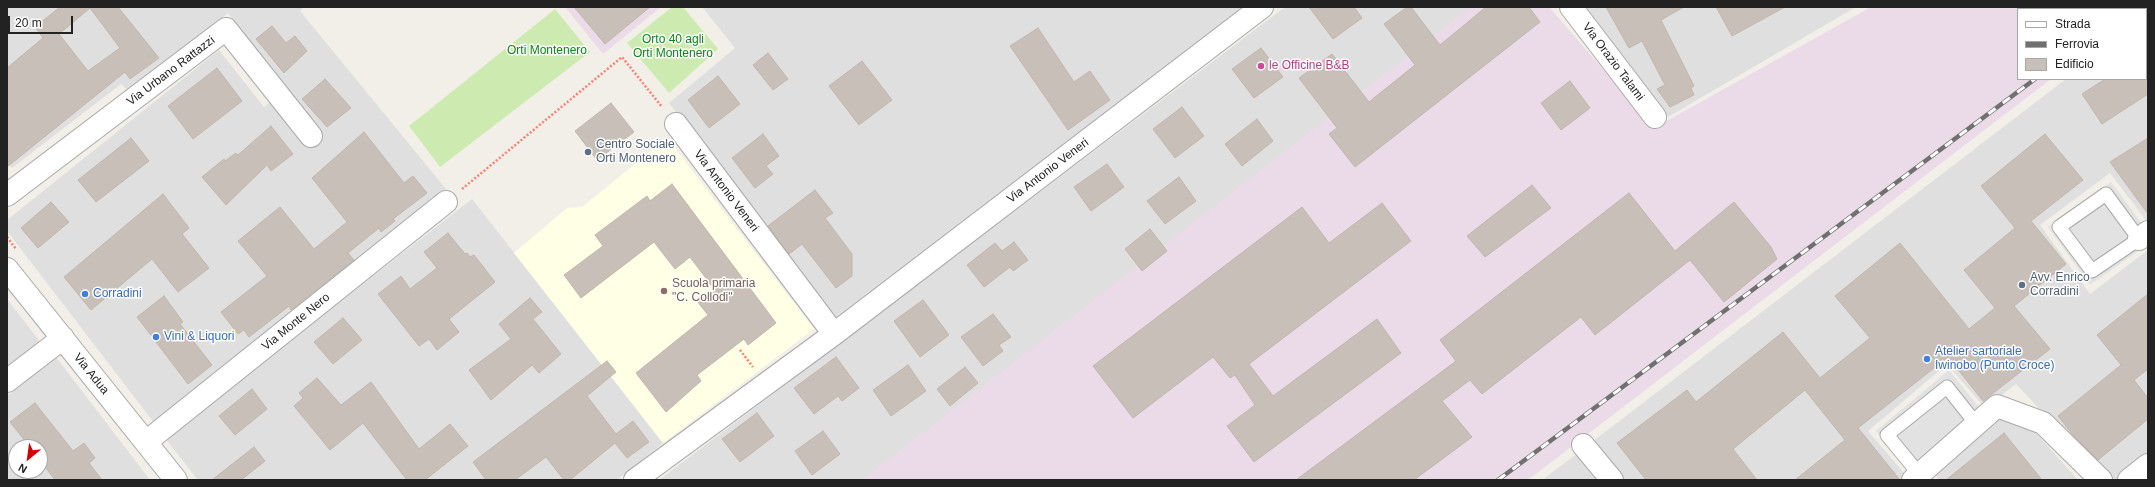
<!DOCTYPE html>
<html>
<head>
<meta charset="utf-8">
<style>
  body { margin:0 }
  #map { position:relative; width:2155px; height:487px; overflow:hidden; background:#f2efe9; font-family:Helvetica,sans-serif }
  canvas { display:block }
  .frame { position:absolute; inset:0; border:8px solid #222; pointer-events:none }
  .legend { position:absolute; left:2017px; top:8px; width:130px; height:72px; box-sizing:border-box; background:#fff; border:1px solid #a7a7a7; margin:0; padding:5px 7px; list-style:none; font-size:12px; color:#222 }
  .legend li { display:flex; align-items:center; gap:8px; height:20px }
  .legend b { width:20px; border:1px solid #a7a7a7 }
  .north { position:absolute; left:8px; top:439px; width:40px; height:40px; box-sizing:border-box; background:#fff; border:1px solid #a7a7a7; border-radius:50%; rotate:209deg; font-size:11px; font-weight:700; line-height:16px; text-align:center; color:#222 }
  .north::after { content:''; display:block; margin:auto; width:14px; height:18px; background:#d40000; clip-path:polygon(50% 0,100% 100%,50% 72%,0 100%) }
  .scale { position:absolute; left:8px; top:16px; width:65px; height:18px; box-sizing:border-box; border:2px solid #222; border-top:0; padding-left:5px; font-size:12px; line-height:14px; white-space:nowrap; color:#222; -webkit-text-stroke:3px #fff; paint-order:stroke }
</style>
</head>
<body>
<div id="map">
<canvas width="2155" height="487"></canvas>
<div class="frame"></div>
<ul class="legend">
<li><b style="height:5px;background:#fff"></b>Strada</li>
<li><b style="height:5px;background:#707070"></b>Ferrovia</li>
<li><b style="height:11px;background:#c7bfb8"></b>Edificio</li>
</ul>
<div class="north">N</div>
<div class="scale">20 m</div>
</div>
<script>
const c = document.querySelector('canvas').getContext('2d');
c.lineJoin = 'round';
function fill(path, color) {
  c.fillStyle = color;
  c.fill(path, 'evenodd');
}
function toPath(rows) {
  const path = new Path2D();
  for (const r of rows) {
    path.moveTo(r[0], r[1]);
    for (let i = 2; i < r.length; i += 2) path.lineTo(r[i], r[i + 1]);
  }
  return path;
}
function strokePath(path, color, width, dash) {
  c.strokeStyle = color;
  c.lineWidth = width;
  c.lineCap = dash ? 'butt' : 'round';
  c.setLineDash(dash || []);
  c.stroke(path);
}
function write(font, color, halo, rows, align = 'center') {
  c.font = font + ' Helvetica,sans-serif';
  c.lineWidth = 3;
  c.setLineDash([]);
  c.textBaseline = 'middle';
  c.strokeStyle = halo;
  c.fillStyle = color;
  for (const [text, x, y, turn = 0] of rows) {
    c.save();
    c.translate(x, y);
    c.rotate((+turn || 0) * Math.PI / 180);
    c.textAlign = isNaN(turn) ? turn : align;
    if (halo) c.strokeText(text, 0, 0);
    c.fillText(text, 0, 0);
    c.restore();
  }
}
fill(toPath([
  [7,7,304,7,300,11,446,189,362,263,155,424,7,231,7,220,219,50,264,107,286,90,228,13,129,91,121,84,12,168,7,162],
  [702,7,1243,7,834,318,669,103,735,48],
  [1285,7,1496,7,864,480,659,480],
  [1586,7,1856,7,1668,117],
  [2148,14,2148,223,2110,173,2040,225,2090,294,2148,250,2148,457,2119,480,2107,480,2016,384,1985,408,1947,364,1868,431,1910,480,1623,480,1592,442,2066,79,2146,79,2146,16],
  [472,199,663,443,617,480,198,480,165,438],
  [7,299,41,343,7,369],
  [56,357,150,480,7,480,7,396],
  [16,447,40,447,40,471,16,471],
  [1999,418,2036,433,2078,480,1939,480,1935,475],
  [1578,453,1601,480,1542,480]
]), '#e0dfdf');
fill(toPath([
  [565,7,661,7,603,54],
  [1471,7,1549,7,1654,128,1871,7,2138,7,2136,9,2018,9,2018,79,2051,79,1528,480,862,480]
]), '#ebdbe8');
fill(toPath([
  [667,138,814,329,663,443,514,253,567,208,582,207]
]), '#ffffe5');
fill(toPath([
  [672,7,683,7,718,49,669,93,627,43],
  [555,9,590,52,440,167,409,126]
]), '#cdebb0');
fill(toPath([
  [2111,182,2148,232,2148,244,2090,285,2048,227],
  [1949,370,1983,412,1910,472,1876,431]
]), '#e2e2e2');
const building = toPath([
  [60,7,118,7,159,58,130,79,125,72,7,167,7,68,43,38,35,27,60,7],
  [90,8,120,48,88,71,59,34,90,8],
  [574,7,650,7,605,44,574,7],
  [1309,7,1354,7,1362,18,1333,39,1309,7],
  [1407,7,1411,7,1440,45,1486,7,1529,7,1540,22,1355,167,1329,134,1337,128,1299,78,1332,54,1369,102,1415,65,1384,24,1407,7],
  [1606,7,1684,7,1661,20,1694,86,1691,88,1694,95,1670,107,1657,89,1665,85,1642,41,1629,48,1606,7],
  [1716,7,1785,7,1732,36,1716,7],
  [272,26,286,43,295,36,307,51,284,73,256,39,272,26],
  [1038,28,1074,82,1090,71,1110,100,1068,130,1010,46,1038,28],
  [1261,48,1283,77,1254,98,1232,69,1261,48],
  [768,53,788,79,773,90,753,65,768,53],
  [862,61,892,100,859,125,829,86,862,61],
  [217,68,242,101,193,139,168,106,217,68],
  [718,76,740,104,709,128,688,100,718,76],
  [325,79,351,108,327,127,302,99,325,79],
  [2105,79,2148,79,2148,94,2102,124,2082,94,2105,79],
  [1570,81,1590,108,1561,130,1541,103,1570,81],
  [611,103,634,132,597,160,575,131,611,103],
  [1182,107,1204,136,1175,158,1153,129,1182,107],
  [1257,119,1273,141,1242,166,1225,144,1257,119],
  [271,126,293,154,271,171,267,165,226,205,202,177,224,159,225,161,236,153,238,155,271,126],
  [364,132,404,183,413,176,427,193,393,219,395,221,381,232,379,228,348,253,354,260,291,310,289,306,249,337,244,330,238,334,221,312,267,276,238,241,280,207,314,249,347,222,312,178,364,132],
  [763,134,779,156,766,166,773,174,755,188,732,158,763,134],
  [2045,134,2083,180,2031,221,2066,264,2014,306,2050,349,1983,401,1948,357,1858,428,1900,480,1795,480,1845,440,1805,390,1733,449,1757,480,1646,480,1617,443,1687,390,1696,402,1783,332,1820,378,1870,338,1835,296,1900,243,1969,329,1995,308,1964,270,2015,228,1981,186,2045,134],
  [131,138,149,161,96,202,78,180,131,138],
  [2148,138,2148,214,2110,162,2148,138],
  [1107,164,1124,187,1091,211,1074,187,1107,164],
  [1179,177,1196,201,1165,224,1147,201,1179,177],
  [672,184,776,323,748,345,744,339,697,375,701,381,666,412,636,373,708,315,697,301,714,289,690,257,675,269,654,242,581,298,564,275,603,246,595,235,647,196,650,201,672,184],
  [1532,185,1551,208,1485,257,1467,236,1532,185],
  [815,190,833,213,825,218,852,254,852,276,836,288,802,244,789,254,768,226,815,190],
  [1629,193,1675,251,1734,202,1771,247,1777,259,1724,302,1690,260,1595,335,1581,317,1482,394,1470,380,1442,401,1472,437,1414,480,1296,480,1456,361,1440,340,1629,193],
  [163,194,189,228,182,234,209,268,178,292,152,259,91,310,64,277,163,194],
  [51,202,69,222,38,248,21,228,51,202],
  [1382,203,1411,241,1249,364,1273,396,1377,319,1401,353,1254,462,1227,426,1255,405,1235,375,1230,378,1213,357,1133,418,1093,366,1302,207,1329,243,1382,203],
  [1150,229,1167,251,1142,271,1125,249,1150,229],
  [448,233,465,254,467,253,470,257,474,255,495,282,449,319,459,332,437,350,429,339,419,346,378,294,401,276,410,289,437,268,424,252,448,233],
  [1014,242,1028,260,1013,271,1010,267,984,287,967,265,995,243,1002,251,1014,242],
  [2148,294,2148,369,2134,380,2148,398,2148,419,2098,460,2073,435,2058,416,2121,365,2097,335,2148,294],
  [164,296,183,322,180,324,212,365,188,384,137,317,164,296],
  [530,298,542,312,533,319,561,354,539,373,532,365,491,400,469,370,511,339,499,324,530,298],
  [923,300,949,335,920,357,894,321,923,300],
  [993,314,1011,337,999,345,1003,351,983,366,961,337,993,314],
  [343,318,362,340,333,364,314,342,343,318],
  [836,357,859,388,842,401,838,396,814,414,794,388,836,357],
  [607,361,616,372,587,396,616,434,633,421,649,442,627,458,615,443,570,480,564,480,546,457,515,480,486,480,473,462,607,361],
  [908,365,926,391,891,416,873,390,908,365],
  [965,367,978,383,950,406,937,389,965,367],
  [317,378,341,405,371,382,419,449,450,424,468,446,425,480,407,480,363,423,330,450,294,406,303,398,299,393,317,378],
  [252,389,267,409,235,435,219,416,252,389],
  [35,403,73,451,84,443,95,458,89,463,102,480,55,480,40,460,40,447,30,447,10,422,35,403],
  [757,413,774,436,740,462,722,439,757,413],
  [823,431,840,454,812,475,795,451,823,431],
  [2004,433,2042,480,1946,480,2004,433],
  [254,447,265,461,241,480,212,480,254,447]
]);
fill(building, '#c7bfb8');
strokePath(building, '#c4b6ab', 1);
const service = toPath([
  [2106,194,2139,239,2092,271,2059,227,2106,194],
  [1920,475,1887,435,1947,387,1977,425]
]);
const minor = toPath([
  [1571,7,1655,117],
  [676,124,834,334],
  [7,195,226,29,311,136],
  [2139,239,2148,232],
  [7,269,176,480],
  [7,381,63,338],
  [146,442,446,202],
  [1583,445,1612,480],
  [635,480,834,334,1262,7],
  [1913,480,1997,406,2043,423,2101,480],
  [2129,480,2148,465]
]);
strokePath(service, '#a9a9a9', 15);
strokePath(minor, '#a9a9a9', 24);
strokePath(toPath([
  [462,189,622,57,662,107],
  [7,237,16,249],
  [740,350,753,367]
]), '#fa8072', 2.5, [2, 2]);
strokePath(service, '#fff', 13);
strokePath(minor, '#fff', 22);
const rail = toPath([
  [2121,9,2124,7],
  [1498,480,2035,79]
]);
strokePath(rail, '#707070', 4.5);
strokePath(rail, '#fff', 3, [9]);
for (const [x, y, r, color] of [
  [1261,66,4,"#d1479c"],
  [588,152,4,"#5c6f8a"],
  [2022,285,4,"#5c6f8a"],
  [664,291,4,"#8d6e63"],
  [85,294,4,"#3f7fe0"],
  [156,337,4,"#3f7fe0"],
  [1927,359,4,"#3f7fe0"]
]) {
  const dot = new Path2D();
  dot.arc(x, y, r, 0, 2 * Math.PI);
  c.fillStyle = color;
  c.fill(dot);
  strokePath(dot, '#fff', 1.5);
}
write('12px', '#0c8416', '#fff', [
  ["Orto 40 agli",673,40],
  ["Orti Montenero",673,54],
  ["Orti Montenero",547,51]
]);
write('12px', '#222', '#fff', [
  ["Via Orazio Talami",1613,62,53],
  ["Via Urbano Rattazzi",171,71,-37],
  ["Via Antonio Veneri",1048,171,-37],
  ["Via Antonio Veneri",726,191,53],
  ["Via Monte Nero",296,322,-39],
  ["Via Adua",91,374,51]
]);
write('12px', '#b23c85', '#fff', [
  ["le Officine B&B",1269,66]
], 'left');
write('12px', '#4e5e75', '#fff', [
  ["Centro Sociale",596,145],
  ["Orti Montenero",596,159],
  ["Avv. Enrico",2030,278],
  ["Corradini",2030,292]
], 'left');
write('12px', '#785e54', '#fff', [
  ["Scuola primaria",672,284],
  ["\"C. Collodi\"",672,298]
], 'left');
write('12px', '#366cbe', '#fff', [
  ["Corradini",93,294],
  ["Vini & Liquori",164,337],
  ["Atelier sartoriale",1935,352],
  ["Iwinobo (Punto Croce)",1935,366]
], 'left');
</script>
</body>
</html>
